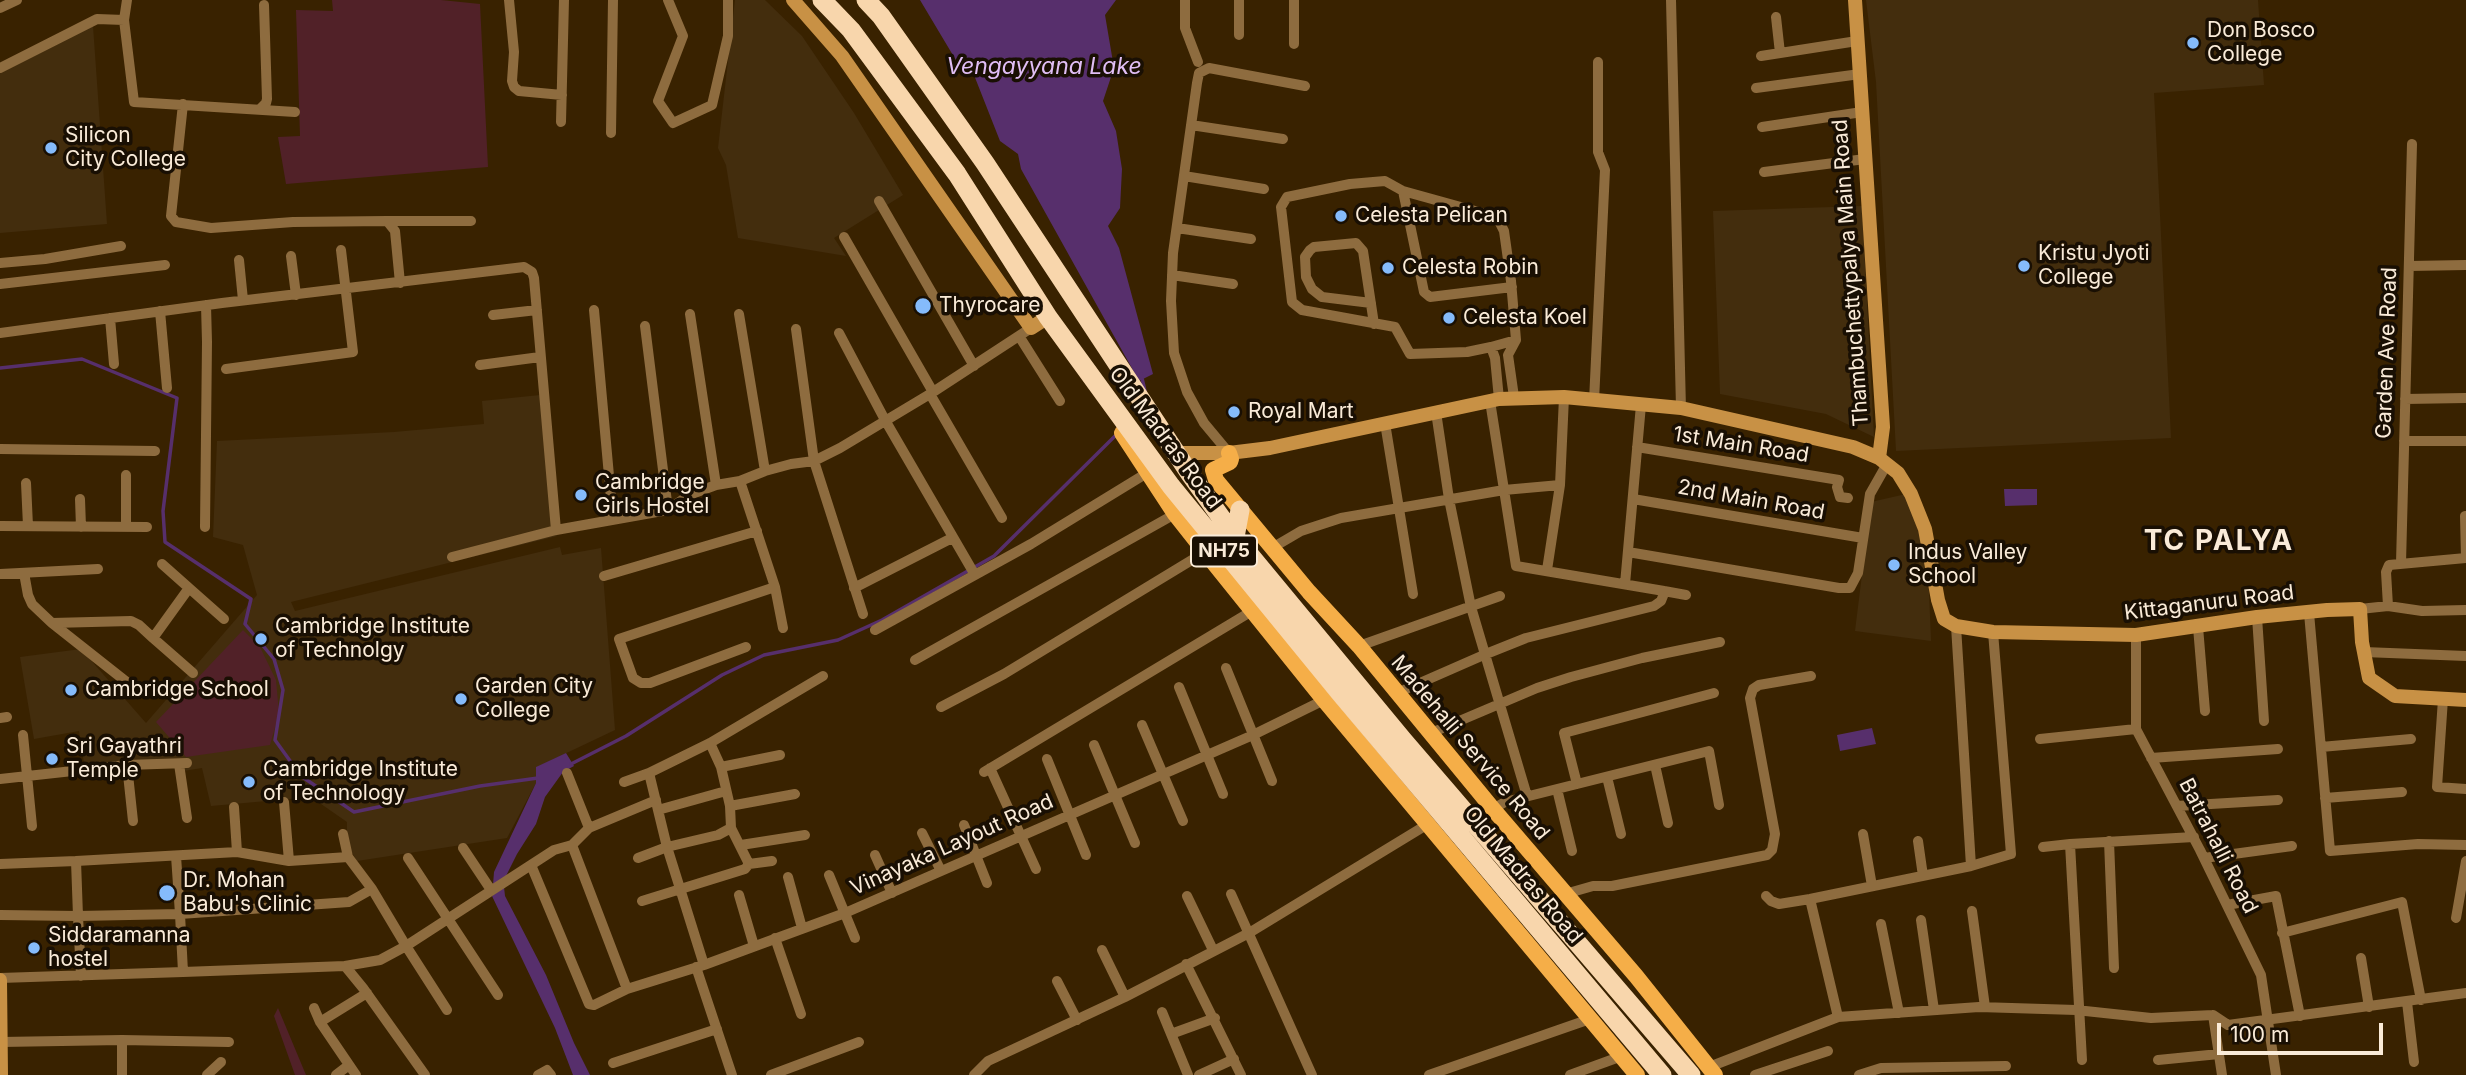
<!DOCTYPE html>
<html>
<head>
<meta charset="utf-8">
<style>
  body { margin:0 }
  #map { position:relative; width:2466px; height:1075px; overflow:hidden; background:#392200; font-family:Inter,sans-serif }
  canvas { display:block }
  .scale { position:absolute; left:2217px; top:1023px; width:166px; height:32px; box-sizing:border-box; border:4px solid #faebd8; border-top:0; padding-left:9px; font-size:21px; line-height:24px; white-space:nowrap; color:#faebd8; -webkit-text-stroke:5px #190f03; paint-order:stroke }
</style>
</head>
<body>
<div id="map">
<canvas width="2466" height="1075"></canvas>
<div class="scale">100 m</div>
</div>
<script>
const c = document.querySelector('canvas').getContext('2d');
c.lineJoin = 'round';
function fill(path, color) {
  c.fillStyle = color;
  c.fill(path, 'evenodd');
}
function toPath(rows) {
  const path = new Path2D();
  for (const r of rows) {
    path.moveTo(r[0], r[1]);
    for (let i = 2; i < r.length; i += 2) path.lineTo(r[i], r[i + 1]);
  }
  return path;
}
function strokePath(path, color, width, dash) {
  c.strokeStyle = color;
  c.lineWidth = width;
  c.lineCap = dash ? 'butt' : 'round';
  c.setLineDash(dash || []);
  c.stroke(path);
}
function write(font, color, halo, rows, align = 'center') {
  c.font = font + ' Inter,sans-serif';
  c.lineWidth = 7;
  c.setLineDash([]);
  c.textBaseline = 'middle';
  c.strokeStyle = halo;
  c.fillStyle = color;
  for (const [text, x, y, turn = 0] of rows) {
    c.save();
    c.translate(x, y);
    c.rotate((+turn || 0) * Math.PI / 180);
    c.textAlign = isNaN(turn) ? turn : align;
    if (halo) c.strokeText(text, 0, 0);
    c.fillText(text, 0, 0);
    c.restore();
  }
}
fill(toPath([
  [735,0,765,0,802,36,854,113,903,195,834,238,846,256,738,238,726,165,718,148],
  [1866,0,2258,0,2264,85,2154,93,2171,438,1896,451,1876,82],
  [93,26,107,224,0,233,0,71],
  [1862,206,1874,437,1826,414,1720,394,1713,211],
  [540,395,557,536,291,602,295,611,560,547,562,555,601,548,615,730,537,767,536,783,507,838,357,861,347,845,347,822,311,797,211,806,202,768,177,772,170,761,85,770,79,731,34,739,20,657,81,649,146,723,257,595,243,545,213,537,217,441,394,432,484,424,482,401],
  [1906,494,1921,538,1929,591,1931,641,1855,631,1871,502]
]), '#432d0d');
fill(toPath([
  [332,0,441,0,480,4,488,167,286,184,278,137,300,136,296,10,333,11],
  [243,630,260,647,276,680,279,713,270,745,186,757,156,722],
  [278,1008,306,1075,295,1075,274,1016]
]), '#512128');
fill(toPath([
  [920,0,1116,0,1105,15,1114,68,1103,101,1116,131,1122,169,1120,208,1108,226,1119,248,1153,374,1139,381,1021,169,1018,154,1000,141,974,75,957,62],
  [2004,489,2037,489,2037,505,2005,506],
  [1872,728,1876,744,1840,751,1837,735],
  [566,753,574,766,563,772,545,797,536,824,517,854,506,876,493,885,494,872,536,783,536,767],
  [504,887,505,896,546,975,574,1043,590,1075,573,1075,555,1028,492,896]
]), '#572f6c');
strokePath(toPath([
  [0,368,82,359,177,398,163,511,165,542,251,599,245,624,274,659,283,690,275,740,301,776,354,812,480,786,538,778],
  [1141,374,1145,391],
  [571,764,626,736,722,675,764,655,838,640,882,620,994,556,1116,435]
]), '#572f6c', 3.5);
strokePath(toPath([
  [127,0,124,20,134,102,295,112],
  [509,0,514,52,512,81,514,87,519,91,562,95],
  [668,0,683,36,658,101,673,123,712,105,728,36,728,0],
  [1185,0,1185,28,1198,62],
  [1671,0,1681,408],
  [0,8,17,0],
  [1776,17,1780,53],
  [1239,35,1239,0],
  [1294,44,1294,0],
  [1761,56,1857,41],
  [0,68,97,19,124,20],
  [1756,88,1860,74],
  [183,104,171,216,176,222,211,228,293,222,387,221,395,231,400,283],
  [261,108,266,103,267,99,264,5],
  [561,122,564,0],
  [1191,125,1283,139],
  [1762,127,1862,112],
  [611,133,613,0],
  [1764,172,1865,159],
  [1184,176,1264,189],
  [1403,191,1424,292,1430,297,1512,287],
  [879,201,974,366],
  [387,221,471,221],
  [1177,228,1251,239],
  [844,237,933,392],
  [291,256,296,295],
  [239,260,243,300],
  [0,263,45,259,121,246],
  [2409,266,2466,265],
  [1172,275,1233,284],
  [0,284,165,265],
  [1371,303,1322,297,1312,289,1306,277,1305,257,1310,250,1314,247,1356,243,1363,251,1374,324],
  [594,310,613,520],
  [160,311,167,388],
  [690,314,716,485],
  [739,314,765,471],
  [493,315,537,310],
  [110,318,114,364],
  [645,326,668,510],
  [796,329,814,461,863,614],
  [0,333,222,303,524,267,532,272,534,278,556,530],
  [839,333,885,420,975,575],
  [1019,336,1060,401],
  [1491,347,1516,340],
  [480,365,540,357],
  [226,369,353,352,341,250],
  [930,394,1002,518],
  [1499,399,1495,358,1491,347,1467,352,1410,354,1395,327,1302,310,1292,302,1281,207,1287,197,1350,184,1385,181,1403,191,1486,214,1499,221,1504,231,1511,281,1516,340,1508,355,1514,397],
  [2405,399,2466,398],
  [1594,401,1605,170,1598,152,1598,62],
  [1436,412,1449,499,1471,607,1527,796],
  [1385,423,1413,594],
  [2404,441,2466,441],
  [1637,447,1839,480,1837,487,1840,497,1848,498],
  [0,449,155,451],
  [1229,453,1204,423,1187,392,1174,353,1171,301,1173,253,1197,83,1199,73,1209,68,1305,86],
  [740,481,775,587,783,628],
  [26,483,28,526],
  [80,499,81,527],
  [1633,499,1863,538],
  [2465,516,2466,558],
  [0,526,147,527],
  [126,527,126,475],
  [205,527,207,342,206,305],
  [1272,548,1301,531,1341,518,1504,490,1560,485],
  [1628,552,1839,588,1850,588,1858,573,1870,494,1887,464],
  [452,557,556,530,668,510,689,495,716,485,740,481,765,471,791,464,814,461,840,448,930,394,1031,328],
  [2401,563,2412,144],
  [162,564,189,588],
  [1547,570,1560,485,1564,397],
  [24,573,28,595,32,604,52,623,131,621,139,625,153,638,189,588,224,619],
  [0,574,98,569],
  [604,576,757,531],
  [1625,584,1641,405],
  [854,588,952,538],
  [1664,591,1686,595],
  [2388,606,2422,611,2466,610],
  [2360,609,2388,606,2386,572,2389,565,2466,558],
  [2309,613,2330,851,2418,844,2466,845],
  [2257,617,2264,721],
  [52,623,133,687],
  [1956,626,1971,866],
  [2198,627,2205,711],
  [875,630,1031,544,1147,473],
  [2136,635,2136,729,2200,850,2261,975,2276,1075],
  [153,638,193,673],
  [1359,646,1500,596],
  [746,647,650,683,641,683,633,678,619,639,775,587],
  [2364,652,2466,656],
  [915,660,1175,514],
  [1226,668,1272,781],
  [1179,687,1223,794],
  [1397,693,1486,654,1526,638,1654,606,1661,601,1663,596,1664,591,1516,566,1490,401],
  [2443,699,2437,787,2466,789],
  [941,707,1004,674,1205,552],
  [0,718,7,717],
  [1142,725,1183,821],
  [1431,733,1537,688,1571,677,1642,658,1720,642],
  [23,735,32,826],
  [2040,739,2136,729],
  [1094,745,1135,843],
  [2321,747,2411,739],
  [2151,758,2278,749],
  [1047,759,1086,855],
  [179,764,187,818],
  [127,765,133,821],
  [1655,765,1668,823],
  [721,767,780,755],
  [990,768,1036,869],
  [984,772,1252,611],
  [567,773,589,828,572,845,627,989],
  [649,773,667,847,704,965],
  [1607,777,1621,834],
  [0,779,127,765,187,763],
  [624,782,649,773,710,743,823,676],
  [1577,784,1564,733,1714,693],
  [1557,789,1572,851],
  [2325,798,2402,792],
  [284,802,289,861],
  [730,806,795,794],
  [2177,806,2278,800],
  [234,807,237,852],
  [1493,809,1505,802,1709,751,1719,805],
  [658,810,726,791],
  [964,825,987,883],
  [589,828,656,800],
  [731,828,749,864],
  [922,833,941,871],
  [343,834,348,857],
  [1863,834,1872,886],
  [1918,841,1923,876],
  [2109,841,2114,968],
  [741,845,805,835],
  [2043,847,2070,844],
  [463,848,491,890],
  [875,855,892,893],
  [176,856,180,914,349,902,372,889],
  [408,858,498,995],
  [638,858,667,847,718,835,731,828,730,806,721,767,710,743],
  [2204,858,2292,846],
  [0,864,76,861],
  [531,865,589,1004,594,1005,627,989,704,965,845,913,1253,735,1324,700],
  [829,875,855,938],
  [788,877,802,928],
  [1231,894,1312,1075],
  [1565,894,1593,886,1612,886,1767,855,1772,850,1775,834,1750,698,1753,689,1759,685,1811,676],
  [739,895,754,946],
  [1187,896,1213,950],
  [1766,896,1771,901,1779,904,1810,899,1971,866,2011,854,1993,632],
  [1810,899,1838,1017],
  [642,901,745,869,749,864,772,861],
  [2227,905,2276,896,2300,1016],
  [1972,911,1985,1007],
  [0,915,78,916,81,976],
  [2456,918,2466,861],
  [1921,920,1934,1010],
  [1881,924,1899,1013],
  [2282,933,2402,902,2421,1000],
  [775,938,801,1014],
  [1102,950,1125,997],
  [2361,958,2369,1007],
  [1186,964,1241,1075],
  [345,966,183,972,180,914,78,916,76,861,237,852,289,861,348,857,372,889,406,946,554,850,572,845],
  [696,967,732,1075],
  [0,978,183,972],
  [1057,981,1077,1020],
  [2407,1002,2414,1062],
  [314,1008,320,1022,356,1075],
  [1162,1012,1188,1075],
  [2213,1015,2222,1075],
  [320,1022,367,993],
  [1171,1034,1215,1018],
  [122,1040,229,1042],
  [1,1042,122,1040,122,1075],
  [2082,1060,2070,844,2194,837],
  [2158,1060,2219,1054],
  [613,1063,717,1029],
  [1709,1067,1838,1017,1979,1007,2076,1010,2151,1018,2213,1015,2228,1025,2466,993],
  [207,1075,221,1062],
  [336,1075,349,1065],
  [425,1075,363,988,345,966,380,960,406,946,447,1010],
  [538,1075,547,1070,551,1075],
  [771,1075,859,1042],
  [974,1075,988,1061,1125,997,1249,933,1428,824],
  [1199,1075,1234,1059],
  [1429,1075,1590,1019],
  [1570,1075,1622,1056],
  [1755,1075,1828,1051],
  [1859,1075,1881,1068,2006,1066]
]), '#8e6c3f', 10);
strokePath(toPath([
  [793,0,842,56,1031,328,1048,317],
  [1176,453,1229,453,1270,448,1499,399,1564,397,1681,408,1853,447,1879,458,1883,427,1855,0],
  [1879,458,1898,473,1911,494,1925,529,1938,600,1944,619,1956,626,1993,632,2136,635,2257,617,2327,610,2360,609,2362,642,2369,678,2395,696,2466,700],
  [0,980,1,1075]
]), '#c89145', 14);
strokePath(toPath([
  [1122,433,1175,514,1205,552,1324,700,1637,1075],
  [1229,453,1231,459,1230,462,1213,470,1216,480,1309,592,1359,646,1493,809,1636,976,1715,1075]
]), '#f5ae48', 16);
strokePath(toPath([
  [822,0,851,30,957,174,1048,317,1171,486,1340,693,1662,1075],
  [866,0,881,16,985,163,1190,474,1235,537,1403,740,1691,1075],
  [1235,537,1240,510]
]), '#f8d6ac', 19);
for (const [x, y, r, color] of [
  [2193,43,7,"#85bbfb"],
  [51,148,7,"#85bbfb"],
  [1341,216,7,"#85bbfb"],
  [2024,266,7,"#85bbfb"],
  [1388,268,7,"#85bbfb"],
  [923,306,9,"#85bbfb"],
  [1449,318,7,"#85bbfb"],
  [1234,412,7,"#85bbfb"],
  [581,495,7,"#85bbfb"],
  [1894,565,7,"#85bbfb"],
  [261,639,7,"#85bbfb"],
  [71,690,7,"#85bbfb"],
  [461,699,7,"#85bbfb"],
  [52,759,7,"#85bbfb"],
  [249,782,7,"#85bbfb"],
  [167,893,9,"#85bbfb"],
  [34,948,7,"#85bbfb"]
]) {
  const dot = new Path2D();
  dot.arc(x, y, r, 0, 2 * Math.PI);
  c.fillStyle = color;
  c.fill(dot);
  strokePath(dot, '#190f03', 2.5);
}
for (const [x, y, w] of [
  [1224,551,66]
]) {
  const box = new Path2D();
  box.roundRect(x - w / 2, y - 15.5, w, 31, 5);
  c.fillStyle = '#190f03';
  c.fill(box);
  strokePath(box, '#faebd8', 2);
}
write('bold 19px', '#faebd8', null, [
  ["NH75",1224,551]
]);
write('21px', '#faebd8', '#190f03', [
  ["Don Bosco",2207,31],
  ["College",2207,55],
  ["Silicon",65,136],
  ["City College",65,160],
  ["Celesta Pelican",1355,216],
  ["Kristu Jyoti",2038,254],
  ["College",2038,278],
  ["Celesta Robin",1402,268],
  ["Thyrocare",939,306],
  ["Celesta Koel",1463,318],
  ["Royal Mart",1248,412],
  ["Cambridge",595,483],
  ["Girls Hostel",595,507],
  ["Indus Valley",1908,553],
  ["School",1908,577],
  ["Cambridge Institute",275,627],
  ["of Technolgy",275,651],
  ["Garden City",475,687],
  ["College",475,711],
  ["Cambridge School",85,690],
  ["Sri Gayathri",66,747],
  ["Temple",66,771],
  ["Cambridge Institute",263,770],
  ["of Technology",263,794],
  ["Dr. Mohan",183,881],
  ["Babu's Clinic",183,905],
  ["Siddaramanna",48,936],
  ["hostel",48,960]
], 'left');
write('21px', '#faebd8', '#190f03', [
  ["Thambuchettypalya Main Road",1851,273,-94],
  ["Garden Ave Road",2387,353,-88],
  ["Old Madras Road",1165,438,53],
  ["1st Main Road",1741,445,9],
  ["2nd Main Road",1751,500,10],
  ["Kittaganuru Road",2209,603,-7],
  ["Madehalli Service Road",1470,748,50],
  ["Vinayaka Layout Road",952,845,-24],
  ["Batrahalli Road",2218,846,63],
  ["Old Madras Road",1523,875,50]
]);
write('italic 23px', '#e0bef5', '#190f03', [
  ["Vengayyana Lake",1044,67]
]);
c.letterSpacing = '2px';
write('bold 28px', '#faebd8', '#190f03', [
  ["TC PALYA",2219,542]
]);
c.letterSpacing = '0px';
</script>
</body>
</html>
